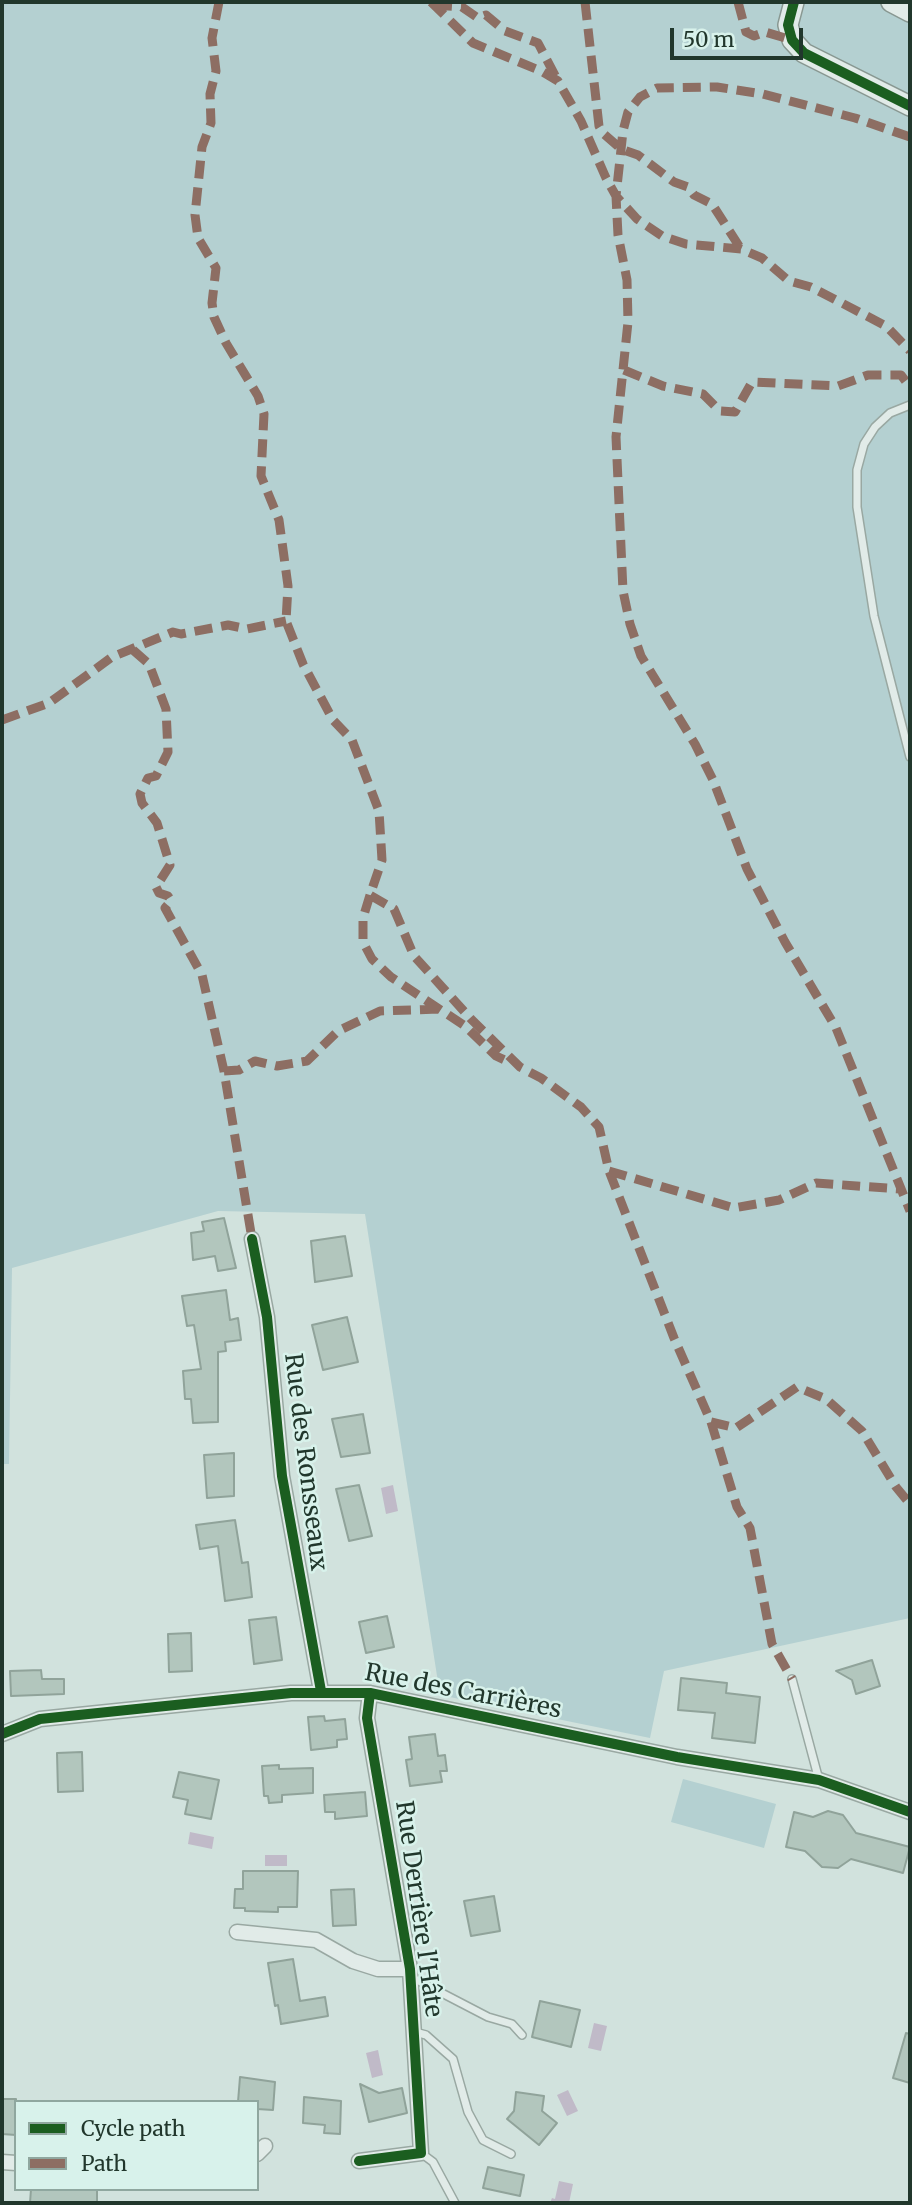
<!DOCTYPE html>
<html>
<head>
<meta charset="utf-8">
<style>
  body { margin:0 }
  #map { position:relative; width:912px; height:2205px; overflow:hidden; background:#d1e2dd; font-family:Merriweather,serif }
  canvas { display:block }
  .frame { position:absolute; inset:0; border:4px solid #21372c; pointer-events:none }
  .legend { position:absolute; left:14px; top:2100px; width:245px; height:91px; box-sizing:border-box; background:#d8f2eb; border:2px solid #8fa79f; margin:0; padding:9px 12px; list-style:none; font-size:21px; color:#21372c }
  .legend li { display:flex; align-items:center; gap:14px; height:35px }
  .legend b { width:35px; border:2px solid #8fa79f }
  .scale { position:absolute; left:670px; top:28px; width:133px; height:32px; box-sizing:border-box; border:4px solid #21372c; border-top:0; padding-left:9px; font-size:21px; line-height:24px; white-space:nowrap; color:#21372c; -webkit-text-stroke:5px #d8f2eb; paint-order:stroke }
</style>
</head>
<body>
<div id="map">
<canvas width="912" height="2205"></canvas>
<div class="frame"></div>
<ul class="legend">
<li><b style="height:9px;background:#1b5e20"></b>Cycle path</li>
<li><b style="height:9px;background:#8d6e63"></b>Path</li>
</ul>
<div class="scale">50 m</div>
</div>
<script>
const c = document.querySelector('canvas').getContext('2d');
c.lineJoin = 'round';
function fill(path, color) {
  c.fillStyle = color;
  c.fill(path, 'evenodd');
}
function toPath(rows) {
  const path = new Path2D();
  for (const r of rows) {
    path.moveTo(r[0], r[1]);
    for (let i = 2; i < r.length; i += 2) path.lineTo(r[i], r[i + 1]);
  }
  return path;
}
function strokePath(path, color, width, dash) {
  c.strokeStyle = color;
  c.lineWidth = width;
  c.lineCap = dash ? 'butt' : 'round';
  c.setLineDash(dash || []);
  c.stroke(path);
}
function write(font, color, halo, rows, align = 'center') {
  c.font = font + ' Merriweather,serif';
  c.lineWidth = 5;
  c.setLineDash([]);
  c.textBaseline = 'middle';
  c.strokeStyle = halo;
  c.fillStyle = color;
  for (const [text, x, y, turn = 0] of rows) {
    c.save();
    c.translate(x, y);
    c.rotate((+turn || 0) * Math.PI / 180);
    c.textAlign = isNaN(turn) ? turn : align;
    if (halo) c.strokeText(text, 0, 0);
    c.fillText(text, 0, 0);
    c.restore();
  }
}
fill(toPath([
  [2,2,910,2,910,1618,664,1671,650,1738,440,1695,365,1214,218,1211,12,1268,9,1464,2,1464],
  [683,1779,776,1804,764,1848,671,1822]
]), '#b4d0d1');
fill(toPath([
  [393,1485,398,1511,386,1514,381,1488],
  [190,1832,214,1837,212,1849,188,1844],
  [265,1855,287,1855,287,1866,265,1866],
  [594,2023,607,2026,601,2051,588,2048],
  [378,2050,383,2075,372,2078,366,2053],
  [568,2090,578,2111,567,2116,557,2095],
  [559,2181,573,2184,569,2203,550,2203,552,2198,555,2199]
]), '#c0bac8');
const building = toPath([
  [224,1218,236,1268,218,1271,215,1256,193,1260,191,1233,204,1231,202,1222,224,1218],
  [345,1236,352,1276,315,1282,311,1241,345,1236],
  [226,1290,230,1320,238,1318,241,1340,225,1342,226,1351,218,1352,218,1422,193,1423,191,1399,185,1399,183,1371,201,1369,194,1325,187,1326,182,1296,226,1290],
  [347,1317,358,1362,323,1370,312,1325,347,1317],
  [363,1414,370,1453,341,1457,332,1419,363,1414],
  [234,1453,234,1496,207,1498,204,1455,234,1453],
  [359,1485,372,1536,349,1541,336,1489,359,1485],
  [235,1520,242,1563,248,1562,252,1597,225,1601,218,1546,200,1549,196,1525,235,1520],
  [387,1616,394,1647,366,1653,359,1622,387,1616],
  [276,1617,282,1660,254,1664,249,1620,276,1617],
  [191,1633,192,1671,169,1672,168,1634,191,1633],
  [872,1660,880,1686,856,1694,852,1680,836,1671,872,1660],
  [41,1670,42,1679,64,1679,64,1694,11,1696,10,1671,41,1670],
  [681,1678,727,1683,726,1693,760,1697,755,1743,712,1738,715,1713,678,1710,681,1678],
  [324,1716,325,1721,345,1719,347,1739,337,1740,337,1747,311,1750,308,1717,324,1716],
  [435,1734,438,1756,445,1755,447,1771,440,1771,442,1782,410,1786,406,1760,412,1759,409,1737,435,1734],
  [82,1752,83,1791,58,1792,57,1753,82,1752],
  [279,1765,279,1769,313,1768,313,1793,282,1795,282,1802,269,1803,268,1796,264,1796,262,1766,279,1765],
  [179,1772,219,1780,211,1819,185,1814,188,1800,173,1797,179,1772],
  [365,1792,367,1816,335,1819,335,1812,325,1812,324,1795,365,1792],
  [828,1811,843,1815,856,1833,910,1847,903,1873,851,1859,838,1868,822,1867,805,1851,786,1847,794,1812,813,1817,828,1811],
  [243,1871,298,1871,297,1907,278,1907,278,1912,245,1911,245,1908,234,1908,235,1889,243,1889,243,1871],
  [354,1889,356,1925,333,1926,331,1890,354,1889],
  [494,1896,500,1931,471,1936,464,1901,494,1896],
  [293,1959,300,2001,325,1997,328,2016,281,2024,278,2005,275,2006,268,1963,293,1959],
  [540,2001,580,2010,571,2047,532,2037,540,2001],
  [906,2033,910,2034,910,2083,893,2078,906,2033],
  [240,2077,275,2082,273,2110,257,2109,257,2102,238,2102,240,2077],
  [360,2084,379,2093,402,2088,407,2113,369,2122,360,2084],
  [516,2092,544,2096,542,2111,557,2123,539,2145,507,2119,514,2111,516,2092],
  [304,2097,341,2101,340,2134,324,2133,325,2125,303,2123,304,2097],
  [2,2099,16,2099,16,2135,2,2134,2,2099],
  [488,2167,524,2175,520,2196,483,2188,488,2167],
  [31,2189,97,2189,97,2203,30,2203,31,2189]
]);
fill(building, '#b2c6bd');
strokePath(building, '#90a39a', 2);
const lane = toPath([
  [910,405,890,413,875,427,864,444,857,470,857,507,874,616,910,757],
  [792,1679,819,1780],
  [411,1977,488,2017,512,2024,522,2035],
  [415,2032,426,2035,453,2059,468,2112,483,2140,511,2154],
  [421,2153,433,2162,455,2203]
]);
const street = toPath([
  [252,1239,267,1317,282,1476,321,1691],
  [2,1734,40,1719,291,1693,370,1693,677,1757,819,1780,910,1812],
  [237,1932,316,1940,353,1961,378,1969,410,1969],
  [257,2154,265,2146],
  [359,2161,421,2153,410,1969,367,1718,370,1693],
  [2,2162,16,2163]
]);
const secondary = toPath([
  [794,2,788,25,792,40,804,53,910,106],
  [891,2,910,12]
]);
strokePath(lane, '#99a8a2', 10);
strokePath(street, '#99a8a2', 17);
strokePath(secondary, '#899892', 22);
strokePath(lane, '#e1ebe8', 7);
strokePath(street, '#e1ebe8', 14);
strokePath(secondary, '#e1ebe8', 19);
strokePath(toPath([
  [219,2,212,38,216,71,210,94,211,123,202,147,195,215,198,238,216,268,212,303,214,317,226,343,258,396,264,414,261,476,279,520,288,586,286,621,303,664,333,720,352,740,379,811,382,860,370,895,394,909,414,956,471,1019,520,1067,541,1078,581,1107,599,1127,609,1171,674,1338,711,1422,737,1507,750,1528,772,1644,792,1679],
  [431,2,473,43,541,71,558,81,581,121,606,178,616,196,637,219,662,236,686,244,741,249,762,258,789,281,811,287,886,326,910,351],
  [585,2,599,126,604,134,621,149,638,155,674,182,688,187,694,195,712,204,741,249],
  [738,2,746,32,754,36,765,32,792,40],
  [434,5,462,7,478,18,486,15,505,31,538,43,558,81],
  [910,137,855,118,763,94,717,87,657,88,640,97,628,112,623,131,616,196,618,235,627,280,628,322,616,437,623,591,630,624,641,656,695,744,713,780,747,869,785,942,836,1028,910,1211],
  [624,370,663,386,703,394,720,411,735,412,752,382,838,386,868,375,901,375,910,387],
  [133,650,149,664,166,709,168,752,156,776,148,778,140,794,142,803,157,823,170,865,156,887,159,893,168,896,171,901,165,908,202,975,224,1071,252,1239],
  [2,720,49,703,112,657,173,632,181,634,228,625,247,629,286,621],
  [370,895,363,918,363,942,372,959,391,977,465,1026,496,1056,511,1063],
  [224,1071,239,1070,255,1061,277,1066,307,1061,338,1031,380,1011,439,1009],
  [609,1171,734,1208,779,1200,816,1183,900,1189],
  [711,1422,736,1428,797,1387,826,1399,862,1431,896,1487,910,1504]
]), '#8d6e63', 9, [18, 9]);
strokePath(toPath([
  [794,2,788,25,792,40,804,53,910,106],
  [252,1239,267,1317,282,1476,321,1691],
  [2,1734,40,1719,291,1693,370,1693,677,1757,819,1780,910,1812],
  [359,2161,421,2153,410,1969,367,1718,370,1693]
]), '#1b5e20', 10);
write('24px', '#21372c', '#d8f2eb', [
  ["Rue des Ronsseaux",305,1462,83],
  ["Rue des Carrières",463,1692,11],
  ["Rue Derrière l'Hâte",418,1909,82]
]);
</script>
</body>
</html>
